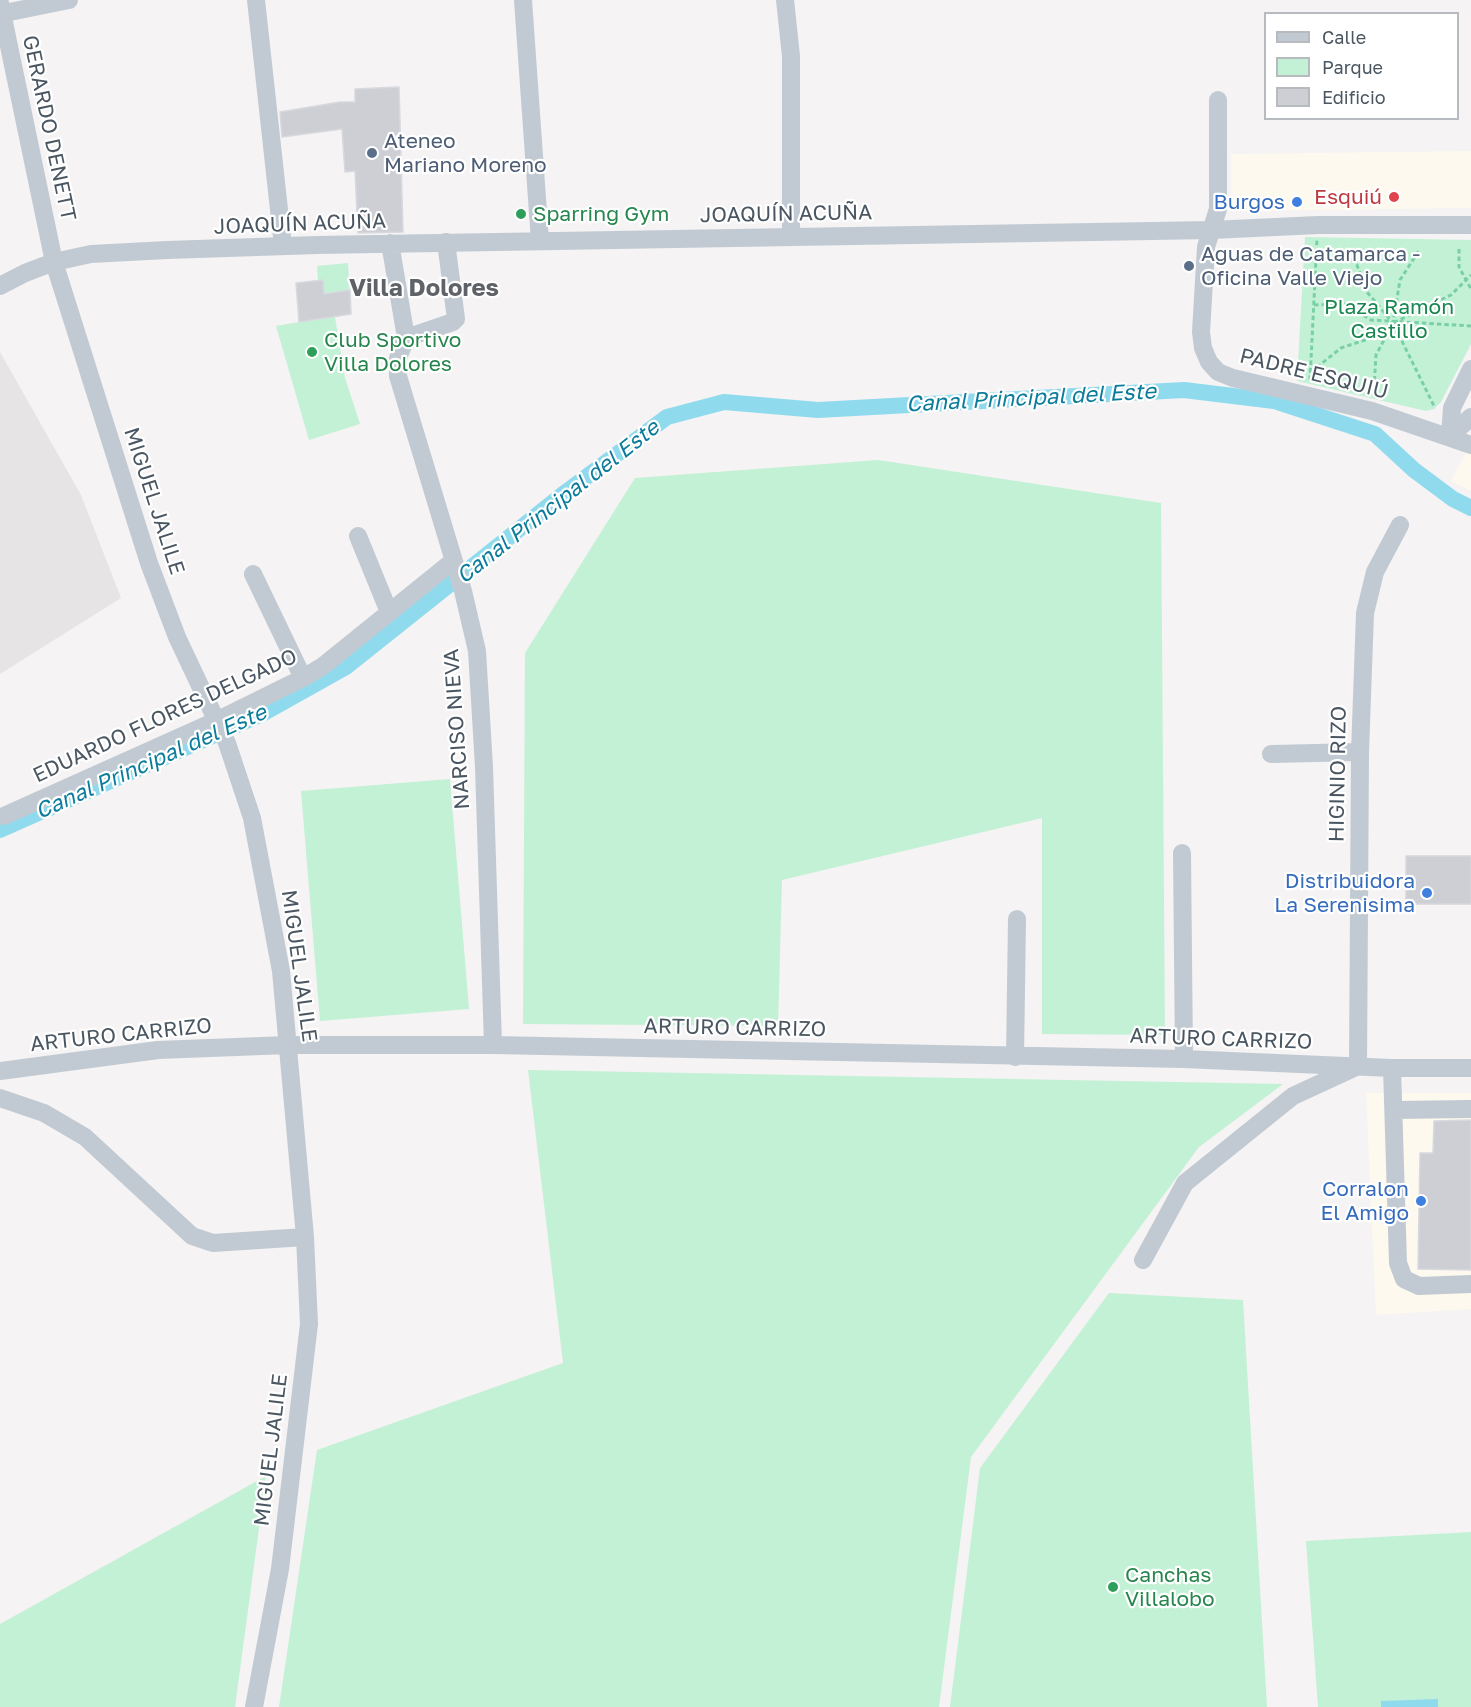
<!DOCTYPE html>
<html>
<head>
<meta charset="utf-8">
<style>
  body { margin:0 }
  #map { position:relative; width:1471px; height:1707px; overflow:hidden; background:#f5f3f3; font-family:"Golos Text",sans-serif }
  canvas { display:block }
  .legend { position:absolute; left:1264px; top:12px; width:195px; height:108px; box-sizing:border-box; background:#fff; border:2px solid #b7bbc0; margin:0; padding:8px 10px; list-style:none; font-size:18px; color:#4a5661 }
  .legend li { display:flex; align-items:center; gap:12px; height:30px }
  .legend b { width:30px; border:2px solid #b7bbc0 }
</style>
</head>
<body>
<div id="map">
<canvas width="1471" height="1707"></canvas>
<ul class="legend">
<li><b style="height:8px;background:#c1cad2"></b>Calle</li>
<li><b style="height:16px;background:#c3f1d5"></b>Parque</li>
<li><b style="height:16px;background:#cdcfd5"></b>Edificio</li>
</ul>
</div>
<script>
const c = document.querySelector('canvas').getContext('2d');
c.lineJoin = 'round';
function fill(path, color) {
  c.fillStyle = color;
  c.fill(path, 'evenodd');
}
function toPath(rows) {
  const path = new Path2D();
  for (const r of rows) {
    path.moveTo(r[0], r[1]);
    for (let i = 2; i < r.length; i += 2) path.lineTo(r[i], r[i + 1]);
  }
  return path;
}
function strokePath(path, color, width, dash) {
  c.strokeStyle = color;
  c.lineWidth = width;
  c.lineCap = dash ? 'butt' : 'round';
  c.setLineDash(dash || []);
  c.stroke(path);
}
function write(font, color, halo, rows, align = 'center') {
  c.font = font + ' "Golos Text",sans-serif';
  c.lineWidth = 4.5;
  c.setLineDash([]);
  c.textBaseline = 'middle';
  c.strokeStyle = halo;
  c.fillStyle = color;
  for (const [text, x, y, turn = 0] of rows) {
    c.save();
    c.translate(x, y);
    c.rotate((+turn || 0) * Math.PI / 180);
    c.textAlign = isNaN(turn) ? turn : align;
    if (halo) c.strokeText(text, 0, 0);
    c.fillText(text, 0, 0);
    c.restore();
  }
}
fill(toPath([
  [1471,151,1471,208,1231,211,1231,154],
  [1471,443,1471,491,1451,481],
  [1366,1093,1471,1093,1471,1309,1376,1315]
]), '#fdf9ef');
fill(toPath([
  [0,352,81,495,121,598,0,674]
]), '#e6e4e5');
fill(toPath([
  [1305,237,1471,240,1471,344,1441,402,1434,409,1426,411,1297,381],
  [348,263,351,314,335,317,345,378,360,424,309,440,276,326,299,322,296,283,318,280,317,266],
  [878,460,1161,503,1165,1035,1042,1034,1042,818,782,880,778,1026,523,1024,525,653,635,478],
  [450,779,469,1009,320,1021,301,791],
  [528,1070,1283,1084,1199,1147,971,1457,939,1707,279,1707,317,1450,563,1363],
  [1109,1293,1243,1300,1267,1707,950,1707,980,1468],
  [266,1476,235,1707,0,1707,0,1624],
  [1471,1532,1471,1707,1318,1707,1306,1541]
]), '#c3f1d5');
fill(toPath([
  [1438,1699,1438,1707,1381,1707,1381,1701]
]), '#90daee');
strokePath(toPath([
  [0,830,262,714,346,667,562,495,667,417,724,402,818,410,1184,390,1274,401,1375,434,1414,470,1453,499,1471,508]
]), '#90daee', 16);
const building = toPath([
  [399,87,403,232,358,233,355,171,345,172,342,129,282,137,280,112,340,102,355,102,355,89,399,87],
  [323,280,324,294,350,290,351,314,299,322,296,283,323,280],
  [1406,856,1471,856,1471,904,1406,904,1406,856],
  [1471,1120,1471,1270,1418,1269,1420,1153,1433,1153,1434,1121,1471,1120]
]);
fill(building, '#cdcfd5');
strokePath(building, '#d7d9de', 1.5);
strokePath(toPath([
  [1340,249,1357,265,1367,292,1393,323,1435,408],
  [1459,249,1459,267,1471,289],
  [1314,305,1345,304,1371,320,1471,326],
  [1311,372,1341,348,1365,340,1393,323,1451,295,1471,275],
  [1310,380,1317,239],
  [1374,388,1376,355,1393,323,1400,280,1420,249]
]), '#7ad0a6', 3, [4.5, 3]);
strokePath(toPath([
  [256,0,283,246],
  [523,0,540,241],
  [785,0,791,56,791,237],
  [0,3,54,262,149,563,177,637,227,743,252,818,281,971,305,1237,309,1324,280,1569,254,1707],
  [0,14,69,0],
  [1218,100,1218,209,1206,247,1201,332,1203,348,1209,362,1218,372,1233,378,1372,411,1471,445],
  [390,243,406,338,398,358,398,376,463,591,477,651,484,767,493,1045],
  [0,286,25,273,54,262,91,254,167,250,317,245,1212,230,1318,225,1471,225],
  [406,338,453,322,456,319,446,242],
  [1450,436,1452,408,1471,369],
  [1450,436,1471,417],
  [358,536,389,612],
  [253,574,303,678],
  [1271,754,1360,752],
  [4,816,218,720,303,678,323,666,453,561],
  [1182,853,1184,1059],
  [1015,1057,1017,919],
  [1392,1068,1398,1263,1404,1279,1419,1286,1471,1284],
  [0,1071,158,1050,288,1045,493,1045,1184,1059,1392,1068,1471,1068],
  [0,1098,44,1113,85,1137,192,1236,213,1243,305,1237],
  [1394,1110,1471,1109],
  [1143,1260,1185,1183,1293,1096,1358,1066,1360,752,1365,613,1375,572,1400,525]
]), '#c1cad2', 18);
for (const [x, y, r, color] of [
  [372,153,6,"#5c6f8a"],
  [1394,197,6,"#e0444e"],
  [1297,202,6,"#3f7fe0"],
  [521,214,6,"#2e9e5b"],
  [1189,266,6,"#5c6f8a"],
  [312,352,6,"#2e9e5b"],
  [1427,893,6,"#3f7fe0"],
  [1421,1201,6,"#3f7fe0"],
  [1113,1587,6,"#2e9e5b"]
]) {
  const dot = new Path2D();
  dot.arc(x, y, r, 0, 2 * Math.PI);
  c.fillStyle = color;
  c.fill(dot);
  strokePath(dot, '#fff', 2);
}
write('21px', '#4a5661', '#fff', [
  ["GERARDO DENETT",49,128,78],
  ["JOAQUÍN ACUÑA",786,214,-1],
  ["JOAQUÍN ACUÑA",300,224,-2],
  ["PADRE ESQUIÚ",1314,374,14],
  ["MIGUEL JALILE",154,501,72],
  ["EDUARDO FLORES DELGADO",165,716,-25],
  ["NARCISO NIEVA",457,729,-94],
  ["HIGINIO RIZO",1338,774,-89],
  ["MIGUEL JALILE",299,966,82],
  ["ARTURO CARRIZO",735,1028,1],
  ["ARTURO CARRIZO",121,1035,-6],
  ["ARTURO CARRIZO",1221,1039,2],
  ["MIGUEL JALILE",271,1450,-83]
]);
write('21px', '#4e5e75', '#fff', [
  ["Ateneo",384,141],
  ["Mariano Moreno",384,165],
  ["Aguas de Catamarca -",1201,254],
  ["Oficina Valle Viejo",1201,278]
], 'left');
write('21px', '#be3a42', '#fff', [
  ["Esquiú",1382,197]
], 'right');
write('21px', '#366cbe', '#fff', [
  ["Burgos",1285,202],
  ["Distribuidora",1415,881],
  ["La Serenisima",1415,905],
  ["Corralon",1409,1189],
  ["El Amigo",1409,1213]
], 'right');
write('21px', '#27864d', '#fff', [
  ["Sparring Gym",533,214],
  ["Club Sportivo",324,340],
  ["Villa Dolores",324,364],
  ["Canchas",1125,1575],
  ["Villalobo",1125,1599]
], 'left');
write('21px', '#17864f', '#fff', [
  ["Plaza Ramón",1389,307],
  ["Castillo",1389,331]
]);
write('italic 22px', '#0c7c9b', '#fff', [
  ["Canal Principal del Este",1031,398,-3],
  ["Canal Principal del Este",558,502,-38],
  ["Canal Principal del Este",151,762,-24]
]);
write('bold 24px', '#5f6368', '#fff', [
  ["Villa Dolores",424,288]
]);
</script>
</body>
</html>
